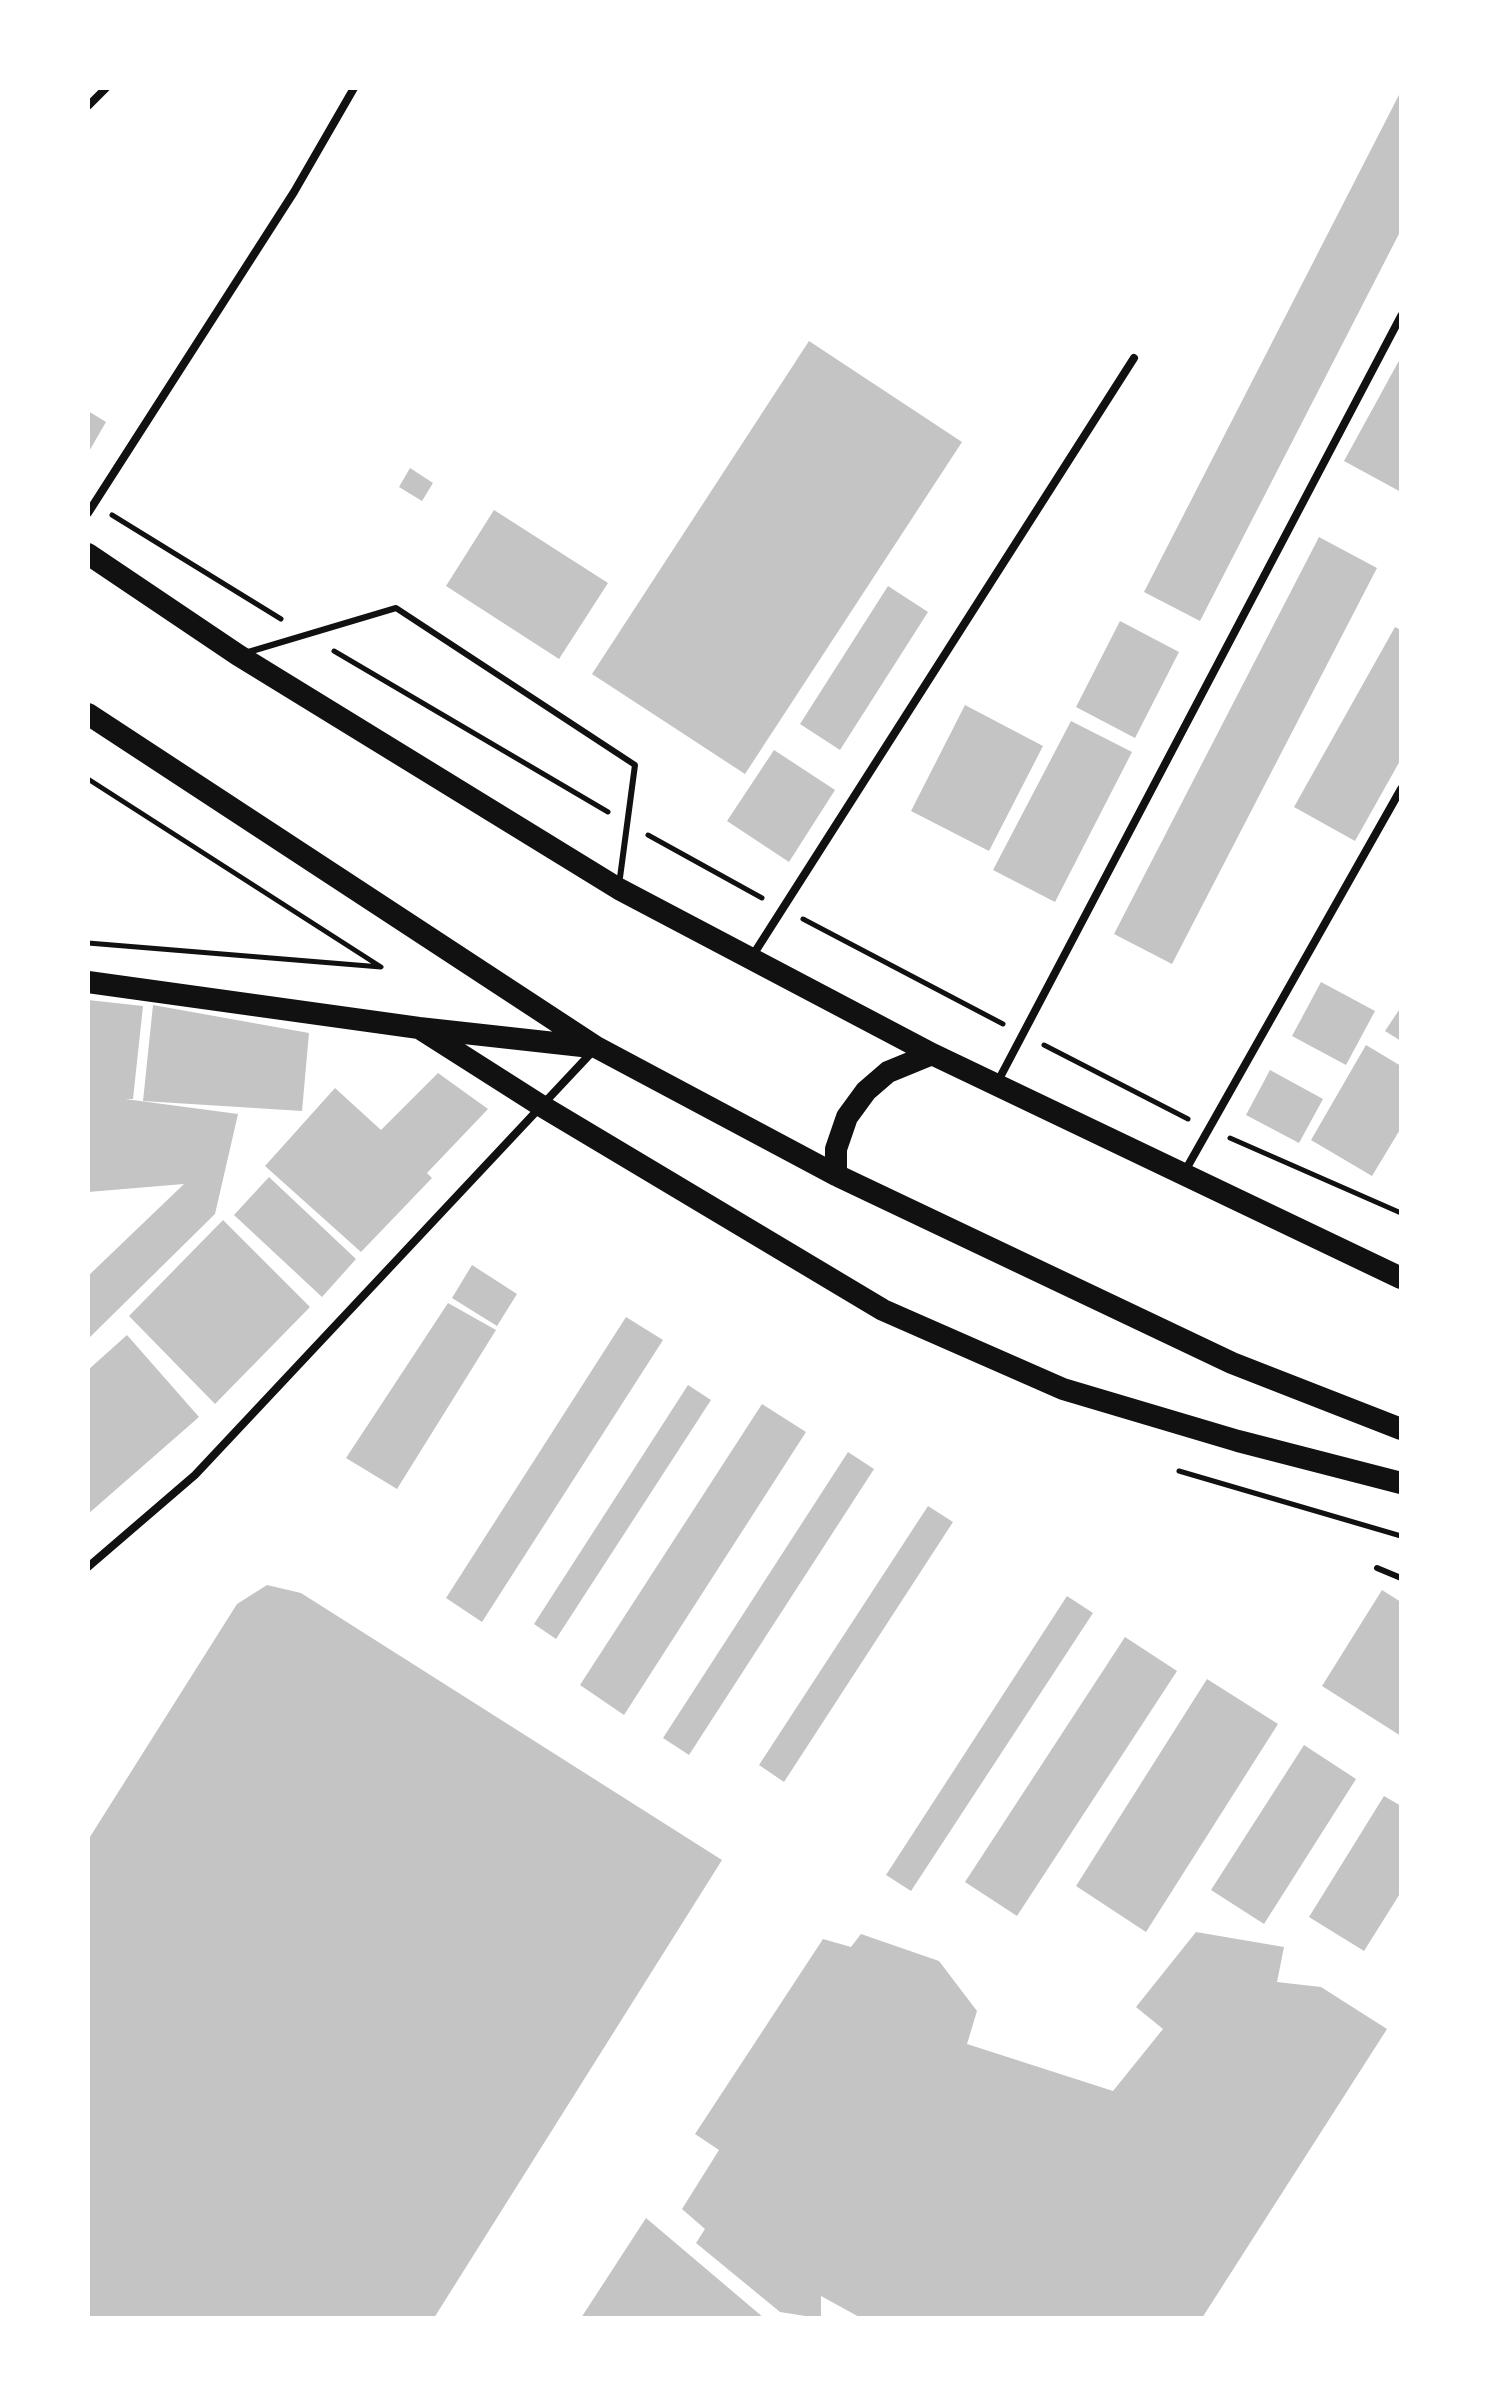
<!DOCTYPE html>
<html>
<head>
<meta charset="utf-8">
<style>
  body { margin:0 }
  #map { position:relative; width:1489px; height:2406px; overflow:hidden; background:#fff; font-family:Overpass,sans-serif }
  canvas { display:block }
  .frame { position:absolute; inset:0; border:90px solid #fff; pointer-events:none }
</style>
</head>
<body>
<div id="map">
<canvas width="1489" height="2406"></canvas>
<div class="frame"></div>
</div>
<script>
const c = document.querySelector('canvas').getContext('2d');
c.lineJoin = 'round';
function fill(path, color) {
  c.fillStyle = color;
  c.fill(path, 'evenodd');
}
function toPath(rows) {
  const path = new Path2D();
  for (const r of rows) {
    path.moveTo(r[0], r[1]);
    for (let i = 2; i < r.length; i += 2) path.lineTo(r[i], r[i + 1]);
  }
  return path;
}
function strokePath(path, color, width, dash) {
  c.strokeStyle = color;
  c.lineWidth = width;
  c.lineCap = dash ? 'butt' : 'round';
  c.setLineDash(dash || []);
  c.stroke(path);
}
fill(toPath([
  [1401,91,1401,230,1200,621,1144,592],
  [809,341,962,442,745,774,592,674],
  [1401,357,1401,492,1344,461],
  [88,411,106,422,88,453],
  [410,468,433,483,422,501,399,487],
  [494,510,608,583,559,659,446,586],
  [1319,537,1377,568,1172,964,1114,934],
  [888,586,928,612,840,750,800,724],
  [1120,621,1179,652,1135,738,1076,707],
  [1395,627,1401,630,1401,759,1355,841,1294,807],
  [965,705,1043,746,989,851,911,811],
  [1071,721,1132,752,1055,902,993,870],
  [774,750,835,790,789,862,727,821],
  [1321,982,1375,1011,1346,1065,1292,1036],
  [88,1000,143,1006,133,1099,125,1099,238,1114,215,1214,88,1339,88,1276,184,1184,88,1192],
  [153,1005,309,1033,302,1111,143,1101],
  [1401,1007,1401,1041,1385,1031],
  [1366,1045,1401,1066,1401,1128,1372,1176,1311,1140],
  [1270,1070,1323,1099,1299,1143,1246,1115],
  [438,1073,488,1109,427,1173,432,1178,361,1252,265,1166,335,1088,381,1130],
  [269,1177,356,1259,322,1297,234,1215],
  [223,1220,310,1307,215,1404,129,1316],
  [472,1265,517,1294,497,1326,452,1298],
  [448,1303,496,1330,397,1489,346,1458],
  [626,1317,663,1340,482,1622,446,1598],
  [127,1335,199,1417,88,1514,88,1370],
  [688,1385,711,1400,556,1639,534,1624],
  [762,1404,806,1432,624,1715,580,1685],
  [848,1452,874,1469,689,1755,663,1738],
  [928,1506,953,1522,784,1782,759,1765],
  [267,1585,301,1593,722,1860,434,2318,88,2318,88,1840,237,1604],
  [1382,1590,1401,1602,1401,1736,1322,1686],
  [1067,1596,1093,1613,911,1891,886,1875],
  [1125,1637,1177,1671,1017,1916,965,1882],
  [1207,1679,1278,1724,1146,1932,1076,1886],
  [1304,1745,1356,1779,1264,1924,1211,1890],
  [1384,1796,1401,1806,1401,1892,1364,1951,1309,1917],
  [1196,1932,1284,1947,1277,1982,1321,1987,1387,2029,1202,2318,861,2318,821,2296,821,2318,818,2318,780,2312,696,2243,705,2229,682,2209,719,2150,695,2134,823,1939,851,1947,861,1934,939,1961,977,2011,967,2044,1113,2091,1163,2029,1136,2007],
  [646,2218,764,2318,581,2318]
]), '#c4c4c4');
strokePath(toPath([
  [112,515,281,619],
  [334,651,608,812],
  [88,779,381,967,88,943],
  [648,835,762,898],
  [803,919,1003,1024],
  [1044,1045,1188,1119],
  [1230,1138,1401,1213],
  [1179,1471,1401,1536]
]), '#111', 5);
strokePath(toPath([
  [245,653,396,608,635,765,619,885],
  [1377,1568,1401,1578]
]), '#111', 6);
strokePath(toPath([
  [88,106,106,88],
  [88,513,294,192,354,88],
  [753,955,1134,358],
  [997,1083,1401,316],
  [1185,1171,1401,789],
  [88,1567,195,1475,593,1051]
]), '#111', 8);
strokePath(toPath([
  [88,554,238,655,619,889,932,1054,1401,1278],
  [88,714,596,1047,836,1175,1232,1363,1401,1429],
  [88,982,419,1028,591,1047],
  [419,1028,540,1105,883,1310,1063,1389,1238,1441,1401,1483],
  [836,1175,836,1149,847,1117,866,1091,888,1072,932,1054]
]), '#111', 22);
</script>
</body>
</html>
